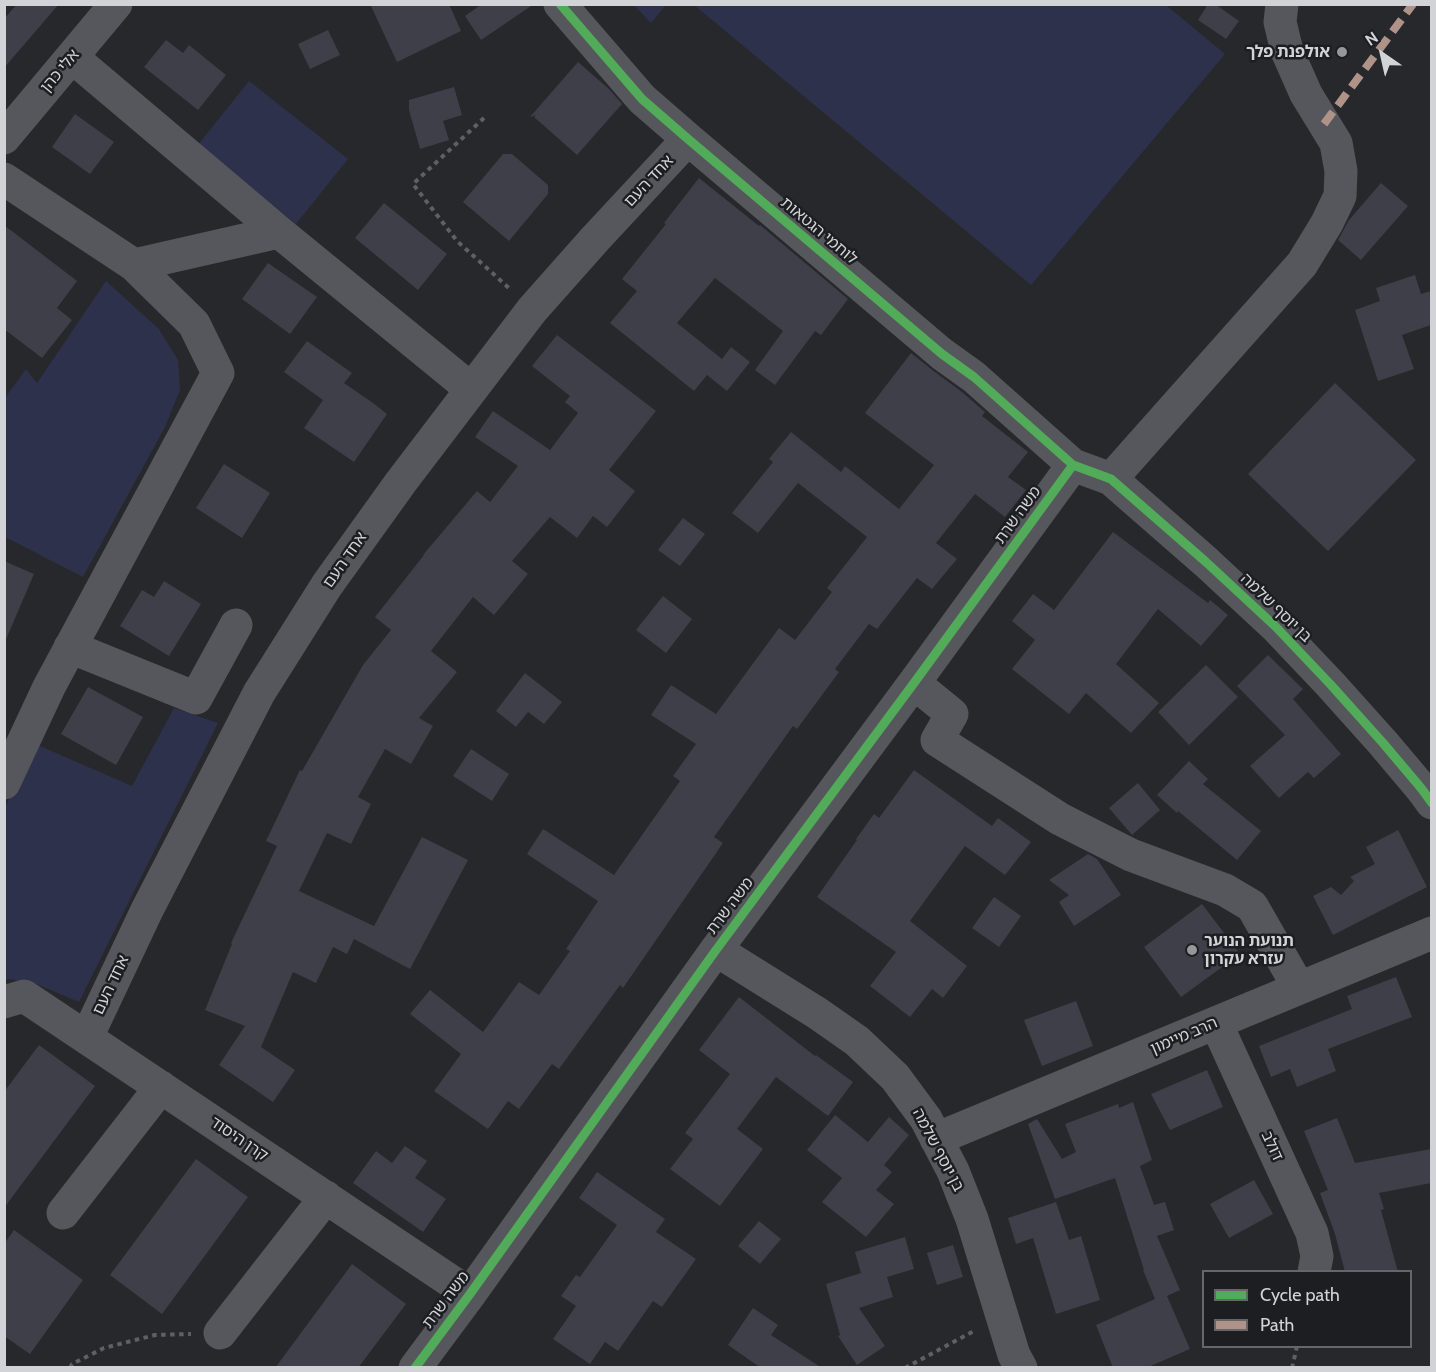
<!DOCTYPE html>
<html>
<head>
<meta charset="utf-8">
<style>
  body { margin:0 }
  #map { position:relative; width:1436px; height:1372px; overflow:hidden; background:#27282b; font-family:Cabin,sans-serif }
  canvas { display:block }
  .frame { position:absolute; inset:0; border:6px solid #d2d3d6; pointer-events:none }
  .legend { position:absolute; left:1202px; top:1270px; width:210px; height:78px; box-sizing:border-box; background:#1d1e22; border:2px solid #65666a; margin:0; padding:8px 10px; list-style:none; font-size:18px; color:#d2d3d6 }
  .legend li { display:flex; align-items:center; gap:12px; height:30px }
  .legend b { width:30px; border:2px solid #65666a }
  .north { position:absolute; left:1352px; top:24px; width:60px; height:60px; -webkit-text-stroke:4px #1d1e22; paint-order:stroke; rotate:326deg; font-size:16px; font-weight:700; line-height:24px; text-align:center; color:#d2d3d6 }
  .north::after { content:''; display:block; margin:auto; width:21px; height:27px; background:#d2d3d6; clip-path:polygon(50% 0,100% 100%,50% 72%,0 100%) }
</style>
</head>
<body>
<div id="map">
<canvas width="1436" height="1372"></canvas>
<div class="frame"></div>
<ul class="legend">
<li><b style="height:8px;background:#51ab58"></b>Cycle path</li>
<li><b style="height:8px;background:#af9288"></b>Path</li>
</ul>
<div class="north">N</div>
</div>
<script>
const c = document.querySelector('canvas').getContext('2d');
c.lineJoin = 'round';
function fill(path, color) {
  c.fillStyle = color;
  c.fill(path, 'evenodd');
}
function toPath(rows) {
  const path = new Path2D();
  for (const r of rows) {
    path.moveTo(r[0], r[1]);
    for (let i = 2; i < r.length; i += 2) path.lineTo(r[i], r[i + 1]);
  }
  return path;
}
function strokePath(path, color, width, dash) {
  c.strokeStyle = color;
  c.lineWidth = width;
  c.lineCap = dash ? 'butt' : 'round';
  c.setLineDash(dash || []);
  c.stroke(path);
}
function write(font, color, halo, rows, align = 'center') {
  c.font = font + ' Cabin,"Noto Sans Hebrew",sans-serif';
  c.lineWidth = 5;
  c.setLineDash([]);
  c.textBaseline = 'middle';
  c.strokeStyle = halo;
  c.fillStyle = color;
  for (const [text, x, y, turn = 0] of rows) {
    c.save();
    c.translate(x, y);
    c.rotate((+turn || 0) * Math.PI / 180);
    c.textAlign = isNaN(turn) ? turn : align;
    if (halo) c.strokeText(text, 0, 0);
    c.fillText(text, 0, 0);
    c.restore();
  }
}
fill(toPath([
  [634,5,666,5,651,23],
  [694,5,1166,5,1225,54,1031,285],
  [249,81,348,159,296,224,197,146],
  [106,281,159,329,178,360,180,390,165,427,83,577,5,537,5,398,26,369,37,383],
  [174,708,218,723,79,1002,34,983,8,979,5,981,5,808,33,743,132,786]
]), '#2d314b');
fill(toPath([
  [17,4,59,4,4,68,4,19],
  [370,4,449,4,461,31,397,62],
  [482,4,534,4,481,40,465,16],
  [1208,4,1215,4,1239,21,1226,39,1198,20],
  [328,30,340,55,310,69,298,44],
  [166,40,183,53,189,45,226,75,198,110,144,67],
  [578,62,609,89,622,104,577,155,534,117,536,115,530,117],
  [454,87,462,115,443,121,449,140,420,149,409,110,409,100],
  [75,114,114,142,90,174,52,147],
  [503,154,512,154,548,185,548,194,509,241,463,202],
  [699,178,759,226,760,225,848,299,821,335,815,331,775,385,755,370,783,331,715,278,677,323,722,359,731,347,750,362,727,391,707,375,694,391,610,323,637,291,622,279,666,224,664,223],
  [1381,183,1408,206,1361,260,1338,240,1349,220],
  [384,203,447,254,418,290,355,238],
  [4,225,77,281,57,308,72,320,42,358,4,329],
  [268,263,317,297,290,334,242,299],
  [1415,275,1421,294,1431,291,1431,325,1402,335,1414,369,1378,381,1355,310,1380,301,1376,288],
  [557,335,656,411,609,470,635,491,607,527,593,516,577,538,550,517,512,561,528,574,494,615,473,597,431,651,457,672,419,718,433,726,411,764,385,749,358,797,371,804,351,844,327,833,299,891,374,926,422,837,468,860,410,969,354,939,347,954,333,947,316,983,293,972,261,1047,295,1070,273,1102,219,1065,245,1026,205,1010,232,944,231,943,277,846,266,841,300,770,302,771,363,665,391,630,375,617,424,555,423,555,477,491,490,502,518,466,475,437,493,411,550,450,578,413,565,402,570,396,532,366],
  [307,341,352,373,344,383,373,403,387,414,354,462,304,428,323,400,284,372],
  [911,353,931,369,962,392,985,412,982,416,1028,452,1008,477,1026,490,1005,517,975,494,936,543,957,559,932,589,917,578,877,629,869,624,835,669,839,672,797,729,793,726,714,837,723,843,623,988,620,985,559,1069,552,1064,519,1109,508,1101,488,1129,434,1091,461,1054,410,1014,430,990,483,1032,519,982,539,995,570,951,566,949,598,901,527,854,543,829,614,875,680,781,673,776,696,744,651,715,671,685,716,714,779,628,795,640,832,592,827,588,867,537,798,483,758,533,732,513,773,462,769,459,791,432,841,472,845,466,899,509,934,465,865,413],
  [1335,383,1416,460,1328,551,1248,474],
  [224,464,270,493,242,538,196,508],
  [683,518,705,534,680,566,658,550],
  [1113,532,1208,603,1210,600,1228,615,1201,646,1158,609,1116,664,1159,703,1131,733,1086,693,1069,714,1012,669,1035,640,1012,621,1033,594,1054,610],
  [4,561,34,574,4,644],
  [164,581,201,604,169,656,120,626,142,590,154,597],
  [663,596,692,619,666,653,636,630],
  [1268,655,1303,689,1293,699,1341,754,1314,778,1308,772,1279,798,1250,766,1285,735,1237,686],
  [1206,665,1238,697,1189,745,1158,712],
  [525,673,562,702,544,724,528,712,516,727,496,711],
  [88,687,143,717,116,765,61,734],
  [471,749,509,774,492,801,453,776],
  [1189,761,1208,779,1203,784,1261,831,1237,860,1178,811,1177,813,1157,795],
  [914,770,992,826,998,818,1031,842,1005,875,965,846,910,921,967,966,943,998,932,989,910,1017,870,986,896,952,817,897,857,840,856,839,874,814,879,818],
  [1138,783,1160,810,1132,835,1109,808],
  [1398,830,1427,887,1333,935,1313,896,1331,887,1341,895,1354,881,1350,877,1375,864,1366,847],
  [1088,854,1097,859,1121,895,1074,926,1059,902,1069,895,1049,880],
  [994,897,1021,916,999,947,972,928],
  [1202,904,1240,954,1181,997,1144,947],
  [1396,977,1412,1017,1328,1049,1336,1071,1297,1087,1290,1069,1271,1077,1259,1046,1352,1009,1347,996],
  [739,997,815,1056,816,1055,853,1082,828,1116,776,1077,737,1129,763,1149,720,1206,670,1169,693,1139,685,1133,730,1074,699,1050],
  [1076,1001,1093,1046,1042,1066,1024,1020],
  [39,1045,95,1086,4,1208,4,1092],
  [1207,1070,1223,1107,1170,1130,1151,1094],
  [1133,1102,1152,1160,1140,1166,1154,1205,1165,1202,1174,1230,1157,1236,1180,1290,1167,1296,1190,1349,1146,1368,1113,1368,1096,1325,1155,1299,1143,1270,1144,1270,1115,1178,1055,1199,1028,1124,1037,1119,1062,1159,1076,1152,1065,1124,1118,1104,1119,1108],
  [835,1115,868,1142,889,1117,909,1135,884,1165,892,1172,876,1190,894,1204,866,1237,822,1202,842,1178,807,1150],
  [1337,1118,1355,1163,1431,1149,1431,1183,1379,1193,1384,1209,1381,1210,1398,1272,1345,1272,1335,1234,1320,1193,1328,1190,1304,1131],
  [405,1146,427,1161,415,1178,446,1199,423,1232,353,1183,376,1151,392,1163],
  [196,1159,248,1197,162,1314,110,1275],
  [597,1172,665,1219,656,1232,696,1259,662,1307,653,1301,618,1351,605,1342,590,1364,553,1339,576,1306,561,1296,576,1275,580,1277,617,1225,579,1198],
  [1254,1180,1273,1214,1229,1238,1210,1204],
  [1056,1202,1069,1240,1081,1236,1100,1300,1056,1314,1033,1238,1016,1244,1008,1218],
  [759,1221,781,1239,760,1264,738,1246],
  [14,1230,83,1280,30,1354,4,1336,4,1244],
  [905,1237,914,1269,887,1277,893,1297,859,1308,885,1346,857,1365,838,1336,840,1335,826,1284,861,1273,855,1252],
  [953,1245,963,1277,937,1285,927,1253],
  [352,1264,406,1304,358,1368,275,1368],
  [753,1308,778,1325,771,1335,822,1368,761,1368,728,1345]
]), '#3e3f48');
strokePath(toPath([
  [484,118,413,184,457,241,510,289],
  [70,1368,72,1364,104,1348,155,1335,191,1334],
  [905,1368,974,1331],
  [1292,1368,1297,1346]
]), '#5f6065', 4, [4.5, 4.5]);
strokePath(toPath([
  [560,4,642,99,688,139,942,354,974,377,1073,465,1111,479,1206,562,1276,627,1331,685,1383,743,1421,788,1432,803],
  [72,57,279,232,471,389],
  [4,138,116,4],
  [4,179,134,265,194,324,218,373,49,687,4,783],
  [134,265,279,232],
  [1111,479,1302,264,1327,223,1340,196,1341,171,1336,143,1306,94,1287,51,1280,22,1282,4],
  [70,647,196,698,236,625],
  [914,683,952,714,937,740,1060,819,1131,855,1225,890,1252,906,1299,988],
  [716,950,817,1013,857,1041,895,1077,926,1119,953,1171,972,1219,1014,1355,1021,1368],
  [4,1002,24,996,470,1294],
  [1216,1023,1312,1233,1317,1256,1314,1272],
  [87,1037,147,910,259,693,327,585,401,482,532,310,595,239,688,139],
  [936,1139,1432,933],
  [63,1213,161,1087],
  [220,1333,326,1197],
  [415,1368,470,1294,716,950,914,683,1073,465]
]), '#55575c', 33);
strokePath(toPath([
  [1324,124,1413,4]
]), '#af9288', 8, [15, 8]);
strokePath(toPath([
  [560,4,642,99,688,139,942,354,974,377,1073,465,1111,479,1206,562,1276,627,1331,685,1383,743,1421,788,1432,803],
  [415,1368,470,1294,716,950,914,683,1073,465]
]), '#51ab58', 9);
for (const [x, y, r, color] of [
  [1342,52,6,"#96979a"],
  [1192,950,6,"#96979a"]
]) {
  const dot = new Path2D();
  dot.arc(x, y, r, 0, 2 * Math.PI);
  c.fillStyle = color;
  c.fill(dot);
  strokePath(dot, '#1d1e22', 2);
}
write('bold 16px', '#d2d3d6', '#1d1e22', [
  ["אולפנת פלך",1330,52],
  ["תנועת הנוער",1204,941,"left"],
  ["עזרא עקרון",1204,959,"left"]
], 'right');
write('16px', '#d2d3d6', '#1d1e22', [
  ["אלי כהן",60,71,-50],
  ["אחד העם",649,181,-47],
  ["לוחמי הגטאות",819,231,40],
  ["משה שרת",1018,515,-54],
  ["אחד העם",345,560,-55],
  ["בן יוסף שלמה",1276,608,44],
  ["משה שרת",730,906,-53],
  ["אחד העם",111,985,-65],
  ["הרב מיימון",1184,1036,-23],
  ["קרן היסוד",239,1139,34],
  ["דולב",1272,1146,65],
  ["בן יוסף שלמה",938,1150,62],
  ["משה שרת",446,1300,-53]
]);
</script>
</body>
</html>
